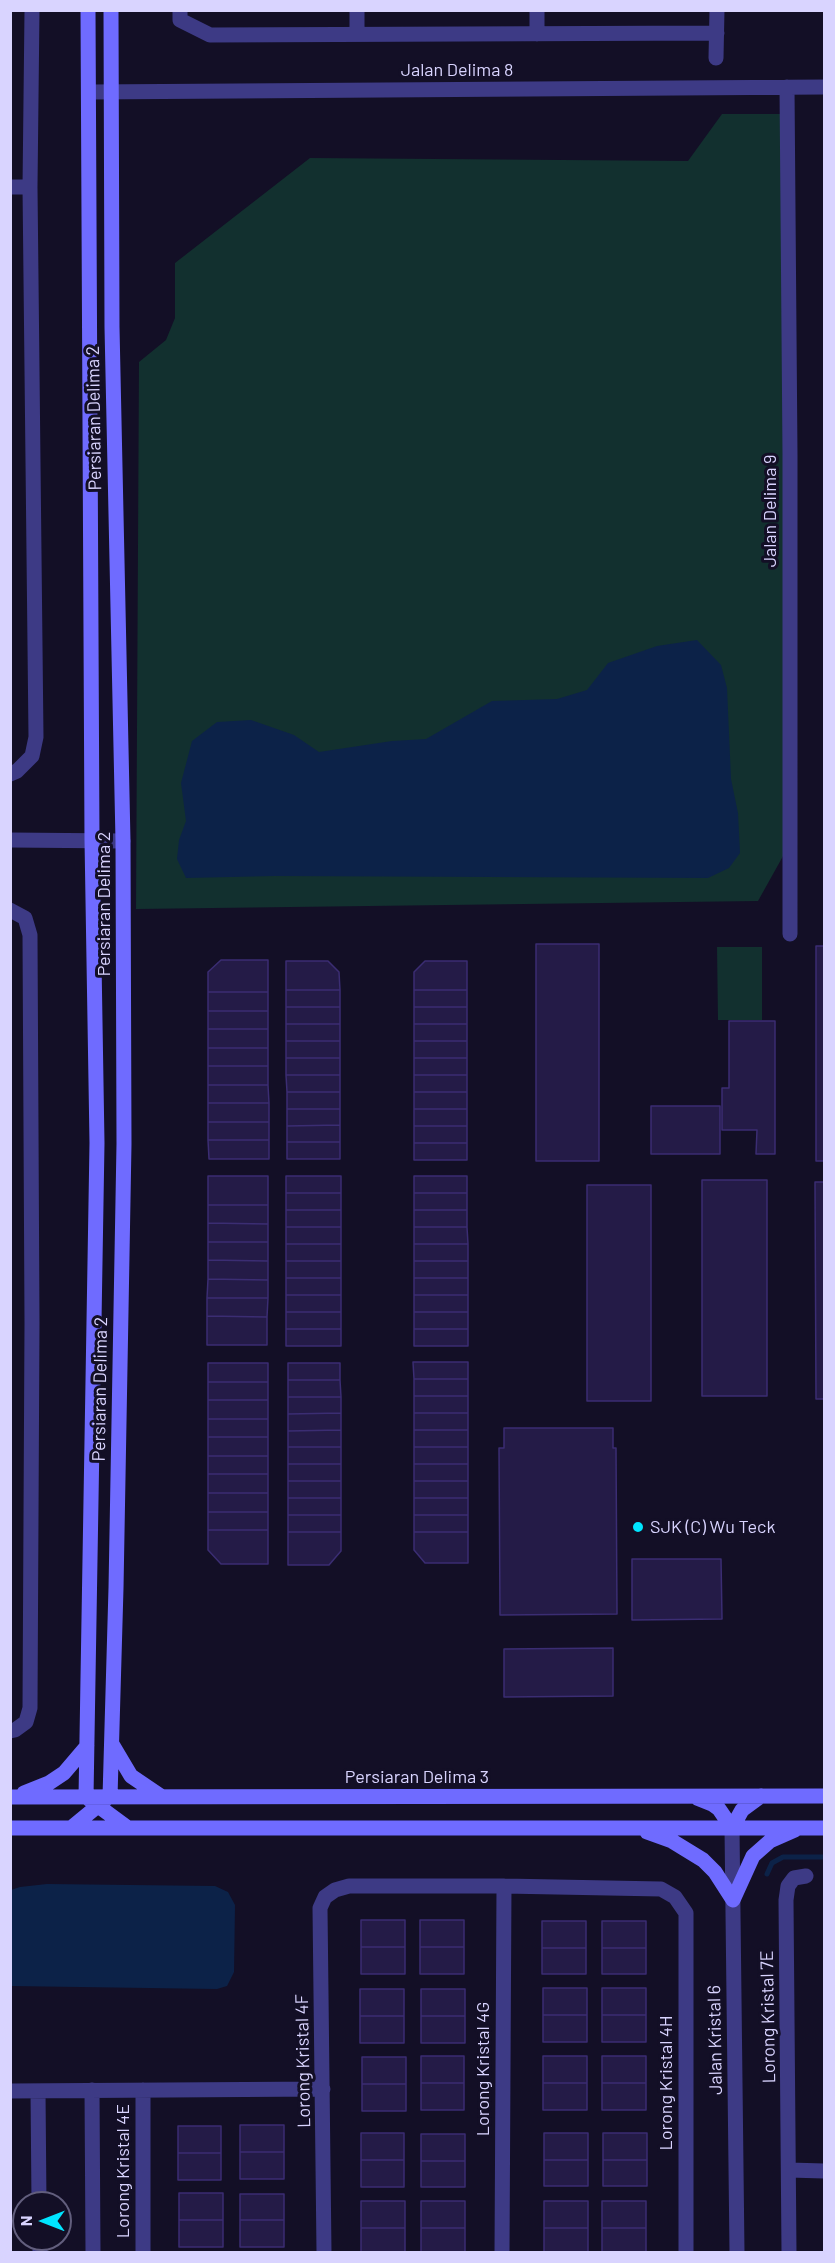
<!DOCTYPE html>
<html>
<head>
<meta charset="utf-8">
<style>
  body { margin:0 }
  #map { position:relative; width:835px; height:2263px; overflow:hidden; background:#130f26; font-family:Barlow,sans-serif }
  canvas { display:block }
  .frame { position:absolute; inset:0; border:12px solid #d9d4ff; pointer-events:none }
  .north { position:absolute; left:12px; top:2191px; width:60px; height:60px; box-sizing:border-box; background:#130f26; border:2px solid #625e7d; border-radius:50%; rotate:270deg; font-size:16px; font-weight:700; line-height:24px; text-align:center; color:#d9d4ff }
  .north::after { content:''; display:block; margin:auto; width:21px; height:27px; background:#00e5ff; clip-path:polygon(50% 0,100% 100%,50% 72%,0 100%) }
</style>
</head>
<body>
<div id="map">
<canvas width="835" height="2263"></canvas>
<div class="frame"></div>
<div class="north">N</div>
</div>
<script>
const c = document.querySelector('canvas').getContext('2d');
c.lineJoin = 'round';
function fill(path, color) {
  c.fillStyle = color;
  c.fill(path, 'evenodd');
}
function toPath(rows) {
  const path = new Path2D();
  for (const r of rows) {
    path.moveTo(r[0], r[1]);
    for (let i = 2; i < r.length; i += 2) path.lineTo(r[i], r[i + 1]);
  }
  return path;
}
function strokePath(path, color, width, dash) {
  c.strokeStyle = color;
  c.lineWidth = width;
  c.lineCap = dash ? 'butt' : 'round';
  c.setLineDash(dash || []);
  c.stroke(path);
}
function write(font, color, halo, rows, align = 'center') {
  c.font = font + ' Barlow,sans-serif';
  c.lineWidth = 6;
  c.setLineDash([]);
  c.textBaseline = 'middle';
  c.strokeStyle = halo;
  c.fillStyle = color;
  for (const [text, x, y, turn = 0] of rows) {
    c.save();
    c.translate(x, y);
    c.rotate((+turn || 0) * Math.PI / 180);
    c.textAlign = isNaN(turn) ? turn : align;
    if (halo) c.strokeText(text, 0, 0);
    c.fillText(text, 0, 0);
    c.restore();
  }
}
fill(toPath([
  [722,114,783,114,787,849,758,901,136,909,139,362,166,340,175,318,175,263,310,158,688,161],
  [717,947,762,947,762,1020,718,1020]
]), '#12302f');
fill(toPath([
  [697,640,721,665,727,688,731,779,738,813,740,853,729,868,708,878,275,876,186,878,177,859,179,840,186,821,181,783,192,741,217,722,251,720,294,735,319,752,392,741,426,739,492,701,557,699,587,690,608,663,657,646],
  [47,1884,215,1886,228,1892,235,1905,234,1972,227,1986,217,1989,11,1986,11,1890,20,1887]
]), '#0c2248');
strokePath(toPath([
  [767,1874,772,1863,783,1857,824,1857]
]), '#0c2248', 5);
const building = toPath([
  [536,944,599,944,599,1161,536,1161,536,944],
  [816,946,824,946,824,1161,816,1161,816,946],
  [221,960,268,960,268,992,208,992,208,972,221,960],
  [286,961,328,961,339,972,340,990,286,990,286,961],
  [425,961,467,961,467,990,414,990,414,972,425,961],
  [286,990,340,990,340,1007,286,1007,286,990],
  [414,990,467,990,467,1007,414,1007,414,990],
  [208,992,268,992,268,1011,208,1011,208,992],
  [286,1007,340,1007,340,1024,286,1024,286,1007],
  [414,1007,467,1007,467,1024,414,1024,414,1007],
  [208,1011,268,1011,268,1029,208,1029,208,1011],
  [729,1021,775,1021,775,1154,756,1154,757,1130,722,1130,722,1088,729,1088,729,1021],
  [286,1024,340,1024,340,1041,286,1041,286,1024],
  [414,1024,467,1024,467,1041,414,1041,414,1024],
  [208,1029,268,1029,268,1048,208,1048,208,1029],
  [286,1041,340,1041,340,1058,286,1058,286,1041],
  [414,1041,467,1041,467,1058,414,1058,414,1041],
  [208,1048,268,1048,268,1066,208,1066,208,1048],
  [286,1058,340,1058,340,1075,286,1075,286,1058],
  [414,1058,467,1058,467,1075,414,1075,414,1058],
  [208,1066,268,1066,268,1085,208,1085,208,1066],
  [286,1075,340,1075,340,1092,287,1092,286,1075],
  [414,1075,467,1075,467,1092,414,1092,414,1075],
  [208,1085,268,1085,269,1103,208,1103,208,1085],
  [287,1092,340,1092,340,1109,287,1109,287,1092],
  [414,1092,467,1092,467,1109,414,1109,414,1092],
  [208,1103,269,1103,269,1122,208,1122,208,1103],
  [651,1106,720,1106,720,1154,651,1154,651,1106],
  [287,1109,340,1109,340,1125,287,1126,287,1109],
  [414,1109,467,1109,467,1126,414,1126,414,1109],
  [208,1122,269,1122,269,1140,208,1140,208,1122],
  [340,1125,340,1142,287,1142,287,1126,340,1125],
  [414,1126,467,1126,467,1143,414,1143,414,1126],
  [208,1140,269,1140,269,1159,209,1159,208,1140],
  [287,1142,340,1142,340,1159,287,1159,287,1142],
  [414,1143,467,1143,467,1160,414,1160,414,1143],
  [208,1176,268,1176,268,1205,208,1205,208,1176],
  [286,1176,341,1176,341,1193,286,1193,286,1176],
  [414,1176,467,1176,467,1193,414,1193,414,1176],
  [702,1180,767,1180,767,1396,702,1396,702,1180],
  [815,1182,824,1182,824,1399,816,1399,815,1182],
  [587,1185,651,1185,651,1401,587,1401,587,1185],
  [286,1193,341,1193,341,1210,286,1210,286,1193],
  [414,1193,467,1193,467,1210,414,1210,414,1193],
  [208,1205,268,1205,268,1224,208,1223,208,1205],
  [286,1210,341,1210,341,1227,286,1227,286,1210],
  [414,1210,467,1210,467,1227,414,1227,414,1210],
  [208,1223,268,1224,268,1242,208,1242,208,1223],
  [286,1227,341,1227,341,1244,286,1244,286,1227],
  [414,1227,467,1227,468,1244,414,1244,414,1227],
  [208,1242,268,1242,268,1261,208,1260,208,1242],
  [286,1244,341,1244,341,1261,286,1261,286,1244],
  [414,1244,468,1244,468,1261,414,1261,414,1244],
  [208,1260,268,1261,268,1280,208,1279,208,1260],
  [286,1261,341,1261,341,1278,286,1278,286,1261],
  [414,1261,468,1261,468,1278,414,1278,414,1261],
  [286,1278,341,1278,341,1295,286,1295,286,1278],
  [414,1278,468,1278,468,1295,414,1295,414,1278],
  [208,1279,268,1280,268,1298,207,1298,208,1279],
  [286,1295,341,1295,341,1312,286,1312,286,1295],
  [414,1295,468,1295,468,1312,414,1312,414,1295],
  [207,1298,268,1298,267,1317,207,1316,207,1298],
  [286,1312,341,1312,341,1329,286,1329,286,1312],
  [414,1312,468,1312,468,1329,414,1329,414,1312],
  [207,1316,267,1317,267,1345,207,1345,207,1316],
  [286,1329,341,1329,341,1346,286,1346,286,1329],
  [414,1329,468,1329,468,1346,414,1346,414,1329],
  [413,1362,468,1362,468,1379,414,1379,413,1362],
  [208,1363,268,1363,268,1382,208,1382,208,1363],
  [288,1363,340,1363,340,1380,288,1380,288,1363],
  [414,1379,468,1379,468,1396,414,1396,414,1379],
  [288,1380,340,1380,341,1397,288,1397,288,1380],
  [208,1382,268,1382,268,1400,208,1400,208,1382],
  [414,1396,468,1396,468,1413,414,1413,414,1396],
  [288,1397,341,1397,341,1413,288,1414,288,1397],
  [208,1400,268,1400,268,1419,208,1419,208,1400],
  [341,1413,341,1430,288,1431,288,1414,341,1413],
  [414,1413,468,1413,468,1430,414,1430,414,1413],
  [208,1419,268,1419,268,1437,208,1437,208,1419],
  [504,1428,613,1428,613,1448,616,1448,617,1614,500,1615,499,1448,504,1448,504,1428],
  [341,1430,341,1447,288,1447,288,1431,341,1430],
  [414,1430,468,1430,468,1447,414,1447,414,1430],
  [208,1437,268,1437,268,1456,208,1456,208,1437],
  [288,1447,341,1447,341,1464,288,1464,288,1447],
  [414,1447,468,1447,468,1464,414,1464,414,1447],
  [208,1456,268,1456,268,1474,208,1474,208,1456],
  [288,1464,341,1464,341,1481,288,1481,288,1464],
  [414,1464,468,1464,468,1481,414,1481,414,1464],
  [208,1474,268,1474,268,1493,208,1493,208,1474],
  [288,1481,341,1481,341,1498,288,1498,288,1481],
  [414,1481,468,1481,468,1498,414,1498,414,1481],
  [208,1493,268,1493,268,1512,208,1512,208,1493],
  [288,1498,341,1498,341,1515,288,1515,288,1498],
  [414,1498,468,1498,468,1515,414,1515,414,1498],
  [208,1512,268,1512,268,1530,208,1530,208,1512],
  [288,1515,341,1515,341,1532,288,1532,288,1515],
  [414,1515,468,1515,468,1532,414,1532,414,1515],
  [208,1530,268,1530,268,1564,221,1564,208,1550,208,1530],
  [288,1532,341,1532,341,1551,329,1565,288,1565,288,1532],
  [414,1532,468,1532,468,1563,425,1563,414,1550,414,1532],
  [632,1559,721,1559,722,1619,632,1620,632,1559],
  [613,1648,613,1696,504,1697,504,1649,613,1648],
  [361,1920,405,1920,405,1947,361,1947,361,1920],
  [420,1920,464,1920,464,1947,420,1947,420,1920],
  [542,1921,586,1921,586,1948,542,1948,542,1921],
  [602,1921,646,1921,646,1948,602,1948,602,1921],
  [361,1947,405,1947,405,1974,361,1974,361,1947],
  [420,1947,464,1947,464,1974,420,1974,420,1947],
  [542,1948,586,1948,586,1974,542,1974,542,1948],
  [602,1948,646,1948,646,1974,602,1974,602,1948],
  [543,1988,587,1988,587,2015,543,2015,543,1988],
  [602,1988,646,1988,646,2015,602,2015,602,1988],
  [360,1989,404,1989,404,2016,360,2016,360,1989],
  [421,1989,465,1989,465,2016,421,2016,421,1989],
  [543,2015,587,2015,587,2042,543,2042,543,2015],
  [602,2015,646,2015,646,2042,602,2042,602,2015],
  [360,2016,404,2016,404,2043,360,2043,360,2016],
  [421,2016,465,2016,465,2043,421,2043,421,2016],
  [421,2056,464,2056,464,2083,421,2083,421,2056],
  [543,2056,587,2056,587,2083,543,2083,543,2056],
  [602,2056,646,2056,646,2083,602,2083,602,2056],
  [362,2057,406,2057,406,2084,362,2084,362,2057],
  [421,2083,464,2083,464,2110,421,2110,421,2083],
  [543,2083,587,2083,587,2110,543,2110,543,2083],
  [602,2083,646,2083,646,2110,602,2110,602,2083],
  [362,2084,406,2084,406,2111,362,2111,362,2084],
  [240,2125,284,2125,284,2152,240,2152,240,2125],
  [178,2126,221,2126,221,2153,178,2153,178,2126],
  [361,2133,404,2133,404,2160,361,2160,361,2133],
  [544,2133,588,2133,588,2160,544,2160,544,2133],
  [603,2133,647,2133,647,2160,603,2160,603,2133],
  [421,2134,465,2134,465,2161,421,2161,421,2134],
  [240,2152,284,2152,284,2179,240,2179,240,2152],
  [178,2153,221,2153,221,2180,178,2180,178,2153],
  [361,2160,404,2160,404,2187,361,2187,361,2160],
  [544,2160,588,2160,588,2186,544,2186,544,2160],
  [603,2160,647,2160,647,2186,603,2186,603,2160],
  [421,2161,465,2161,465,2187,421,2187,421,2161],
  [179,2193,223,2193,223,2220,179,2220,179,2193],
  [240,2194,284,2194,284,2220,240,2220,240,2194],
  [361,2201,405,2201,405,2228,361,2228,361,2201],
  [421,2201,465,2201,465,2228,421,2228,421,2201],
  [544,2201,588,2201,588,2228,544,2228,544,2201],
  [602,2201,646,2201,646,2228,602,2228,602,2201],
  [179,2220,223,2220,223,2247,179,2247,179,2220],
  [240,2220,284,2220,284,2247,240,2247,240,2220],
  [361,2228,405,2228,405,2252,361,2252,361,2228],
  [421,2228,465,2228,465,2252,421,2252,421,2228],
  [544,2228,588,2228,588,2252,544,2252,544,2228],
  [602,2228,646,2228,646,2252,602,2252,602,2228]
]);
fill(building, '#241b47');
strokePath(building, '#3b2d73', 1.5);
strokePath(toPath([
  [180,10,180,20,210,35,717,33],
  [357,10,357,34],
  [537,10,537,34],
  [716,58,717,10],
  [787,87,790,455,790,934],
  [89,92,824,87],
  [10,187,30,187],
  [10,774,17,771,32,756,36,737,30,187,32,10],
  [10,840,123,841],
  [10,910,25,918,30,935,32,1323,30,1708,26,1722,15,1730,10,1731],
  [732,1828,737,2252],
  [92,2090,93,2252],
  [143,2090,143,2252],
  [10,2091,323,2089],
  [38,2091,39,2203],
  [789,2170,824,2171],
  [40,2239,40,2252],
  [324,2252,320,1908,325,1897,335,1890,349,1886,504,1886,661,1889,675,1897,686,1913,686,2252],
  [502,2252,504,1886],
  [789,2252,786,1900,788,1886,794,1878,806,1876]
]), '#3d3a85', 15);
strokePath(toPath([
  [112,1744,131,1776,162,1797],
  [24,1793,49,1783,64,1773,87,1746],
  [10,1797,824,1796],
  [86,1797,97,1143,92,840,88,10],
  [86,1797,128,1828],
  [110,1797,116,1588,124,1144,123,841,112,327,111,10],
  [697,1798,712,1804,719,1809,732,1828],
  [10,1828,824,1828],
  [71,1828,105,1800],
  [732,1828,742,1810,761,1796],
  [647,1832,672,1841,703,1860,715,1872,733,1900],
  [733,1900,753,1856,770,1841,795,1830]
]), '#6f6bff', 15);
for (const [x, y, r, color] of [
  [638,1527,6,"#00e5ff"]
]) {
  const dot = new Path2D();
  dot.arc(x, y, r, 0, 2 * Math.PI);
  c.fillStyle = color;
  c.fill(dot);
  strokePath(dot, '#130f26', 2);
}
write('18px', '#d9d4ff', '#130f26', [
  ["Jalan Delima 8",457,70],
  ["Persiaran Delima 2",94,418,-91],
  ["Jalan Delima 9",770,511,-90],
  ["Persiaran Delima 2",104,904,-90],
  ["Persiaran Delima 2",100,1389,-89],
  ["Persiaran Delima 3",417,1777],
  ["Lorong Kristal 7E",768,2017,-91],
  ["Jalan Kristal 6",715,2040,-91],
  ["Lorong Kristal 4F",303,2061,-91],
  ["Lorong Kristal 4G",483,2069,-90],
  ["Lorong Kristal 4H",666,2083,-90],
  ["Lorong Kristal 4E",123,2171,-90]
]);
write('18px', '#d9d4ff', '#130f26', [
  ["SJK (C) Wu Teck",650,1527]
], 'left');
</script>
</body>
</html>
